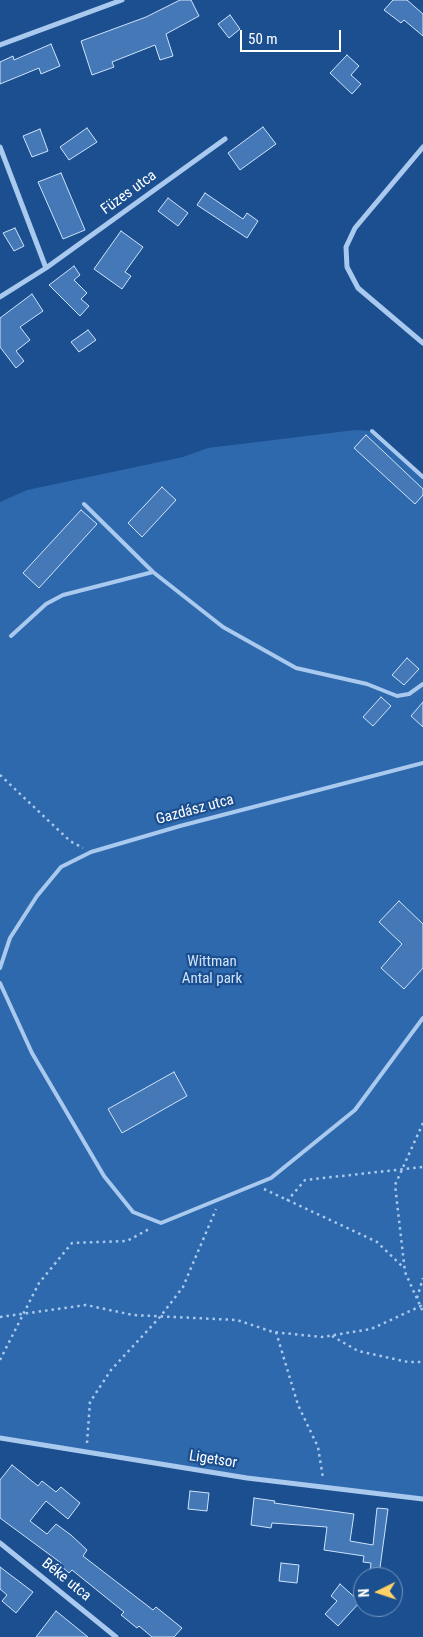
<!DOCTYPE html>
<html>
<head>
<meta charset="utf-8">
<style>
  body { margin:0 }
  #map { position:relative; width:423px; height:1637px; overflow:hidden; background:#1b4f8f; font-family:"Roboto Condensed",sans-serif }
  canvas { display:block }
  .north { position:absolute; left:353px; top:1567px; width:50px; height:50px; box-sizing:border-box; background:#1b4f8f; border:1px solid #7695bc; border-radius:50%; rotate:266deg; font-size:14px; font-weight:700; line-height:20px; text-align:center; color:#fff }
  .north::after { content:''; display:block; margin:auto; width:18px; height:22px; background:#ffd166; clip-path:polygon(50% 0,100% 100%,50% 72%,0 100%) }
  .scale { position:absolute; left:240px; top:30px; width:101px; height:22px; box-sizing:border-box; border:2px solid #fff; border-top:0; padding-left:6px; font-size:15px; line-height:18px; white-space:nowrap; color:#fff; -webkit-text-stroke:4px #1b4f8f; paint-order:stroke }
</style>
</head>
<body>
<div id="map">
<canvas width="423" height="1637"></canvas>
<div class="north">N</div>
<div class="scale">50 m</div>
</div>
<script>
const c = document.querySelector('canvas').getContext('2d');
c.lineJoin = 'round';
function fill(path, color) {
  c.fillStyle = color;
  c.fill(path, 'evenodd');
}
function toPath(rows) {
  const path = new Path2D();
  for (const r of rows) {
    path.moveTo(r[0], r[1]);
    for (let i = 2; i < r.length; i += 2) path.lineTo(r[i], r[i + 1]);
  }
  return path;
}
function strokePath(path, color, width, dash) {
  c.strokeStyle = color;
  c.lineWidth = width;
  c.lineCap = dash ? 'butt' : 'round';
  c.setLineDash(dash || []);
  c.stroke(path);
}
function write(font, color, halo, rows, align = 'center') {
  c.font = font + ' "Roboto Condensed",sans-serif';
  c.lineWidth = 4.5;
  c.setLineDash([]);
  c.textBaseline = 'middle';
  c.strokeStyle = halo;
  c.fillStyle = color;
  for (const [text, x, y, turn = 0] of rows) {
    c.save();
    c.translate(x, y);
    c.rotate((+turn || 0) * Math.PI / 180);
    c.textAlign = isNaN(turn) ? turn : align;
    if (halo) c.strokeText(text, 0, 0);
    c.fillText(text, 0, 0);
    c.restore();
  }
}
fill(toPath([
  [355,430,372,431,423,477,423,1498,217,1473,0,1439,0,502,27,490,183,457,208,448]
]), '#2e69ad');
const building = toPath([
  [180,0,191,0,199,16,166,34,173,56,160,60,155,45,112,62,114,67,92,75,81,41,146,17,180,0],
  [393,0,407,0,423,14,423,36,404,20,401,23,384,10,393,0],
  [230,15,240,29,229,38,218,24,230,15],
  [51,44,60,66,41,74,39,68,0,84,0,62,13,56,14,60,51,44],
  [347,55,359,66,351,75,361,84,352,94,330,73,347,55],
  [263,127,276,144,240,170,228,153,263,127],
  [87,128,97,142,69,160,60,147,87,128],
  [40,129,48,151,32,157,23,136,40,129],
  [61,173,85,230,63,239,38,182,61,173],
  [205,193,243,219,247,213,258,221,247,238,197,205,205,193],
  [168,198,188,213,178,226,158,211,168,198],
  [15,228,24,246,14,251,3,233,15,228],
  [121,231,143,247,125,272,131,276,122,289,94,269,121,231],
  [74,266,80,275,74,280,87,293,81,299,89,306,80,316,49,285,74,266],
  [32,294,43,311,20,327,30,340,16,351,24,361,16,368,0,347,0,318,32,294],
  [88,330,96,340,79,352,71,342,88,330],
  [366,435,423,489,423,495,415,504,354,448,366,435],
  [162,487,176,500,142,537,128,523,162,487],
  [81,510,97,524,39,588,23,573,81,510],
  [407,658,419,669,404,685,392,675,407,658],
  [381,697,391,706,373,726,363,717,381,697],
  [423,702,423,727,411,716,423,702],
  [399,901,423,924,423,968,404,989,381,968,402,944,379,922,399,901],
  [174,1072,187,1096,122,1133,108,1109,174,1072],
  [12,1465,38,1486,42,1481,56,1492,61,1487,80,1503,68,1519,46,1501,30,1521,47,1534,56,1524,71,1535,87,1550,83,1556,153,1610,156,1607,182,1628,174,1637,152,1637,139,1626,137,1628,121,1615,124,1612,72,1570,69,1573,60,1565,61,1563,0,1518,0,1480,12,1465],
  [190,1491,209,1493,207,1511,188,1509,190,1491],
  [254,1498,275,1501,274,1503,354,1514,350,1541,373,1545,377,1508,388,1509,379,1575,370,1574,371,1563,363,1562,364,1556,324,1550,327,1527,272,1523,271,1528,251,1525,254,1498],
  [281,1563,299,1565,297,1583,279,1581,281,1563],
  [0,1567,33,1592,16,1613,2,1601,7,1595,0,1589,0,1567],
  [340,1584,360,1602,338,1626,325,1614,337,1601,331,1596,340,1584],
  [56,1611,88,1637,36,1637,56,1611]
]);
fill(building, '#4478b7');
strokePath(building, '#cfe3fa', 1);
strokePath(toPath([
  [0,775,70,841,83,848],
  [423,1123,395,1185,405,1272,423,1312],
  [264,1189,377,1242,404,1268],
  [287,1201,305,1180,423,1167],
  [417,1298,423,1278],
  [0,1317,86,1305,133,1315,237,1320,273,1332,322,1337,371,1329,421,1306,423,1308],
  [276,1332,298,1405,318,1447,323,1478],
  [332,1336,358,1351,408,1362,423,1362],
  [0,1360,39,1283,72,1243,127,1241,151,1228],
  [87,1443,90,1402,111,1370,160,1317,183,1287,216,1209]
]), '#a9c9ee', 2.5, [2.5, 4]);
strokePath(toPath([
  [372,431,423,477],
  [84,504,153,572,223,627,296,668,367,684,397,696,409,694,423,684],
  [11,636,46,604,63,595,153,572],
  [0,968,10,938,37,896,61,867,91,852,180,826,423,763],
  [0,983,32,1053,104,1176,133,1212,161,1223,271,1178,355,1110,423,1018]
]), '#a9c9ee', 4);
strokePath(toPath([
  [0,45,122,0],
  [0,147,46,268],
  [423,147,355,228,346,247,347,267,358,288,423,343],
  [0,297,46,268,225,139],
  [0,1438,247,1478,423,1499],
  [0,1543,116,1637]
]), '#a9c9ee', 5);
write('15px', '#fff', '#1b4f8f', [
  ["Füzes utca",129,193,-36],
  ["Gazdász utca",195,810,-15],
  ["Ligetsor",213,1460,9],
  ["Béke utca",66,1580,39]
]);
write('15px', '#cfe3fa', '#1b4f8f', [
  ["Wittman",212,962],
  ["Antal park",212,979]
]);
</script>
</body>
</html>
